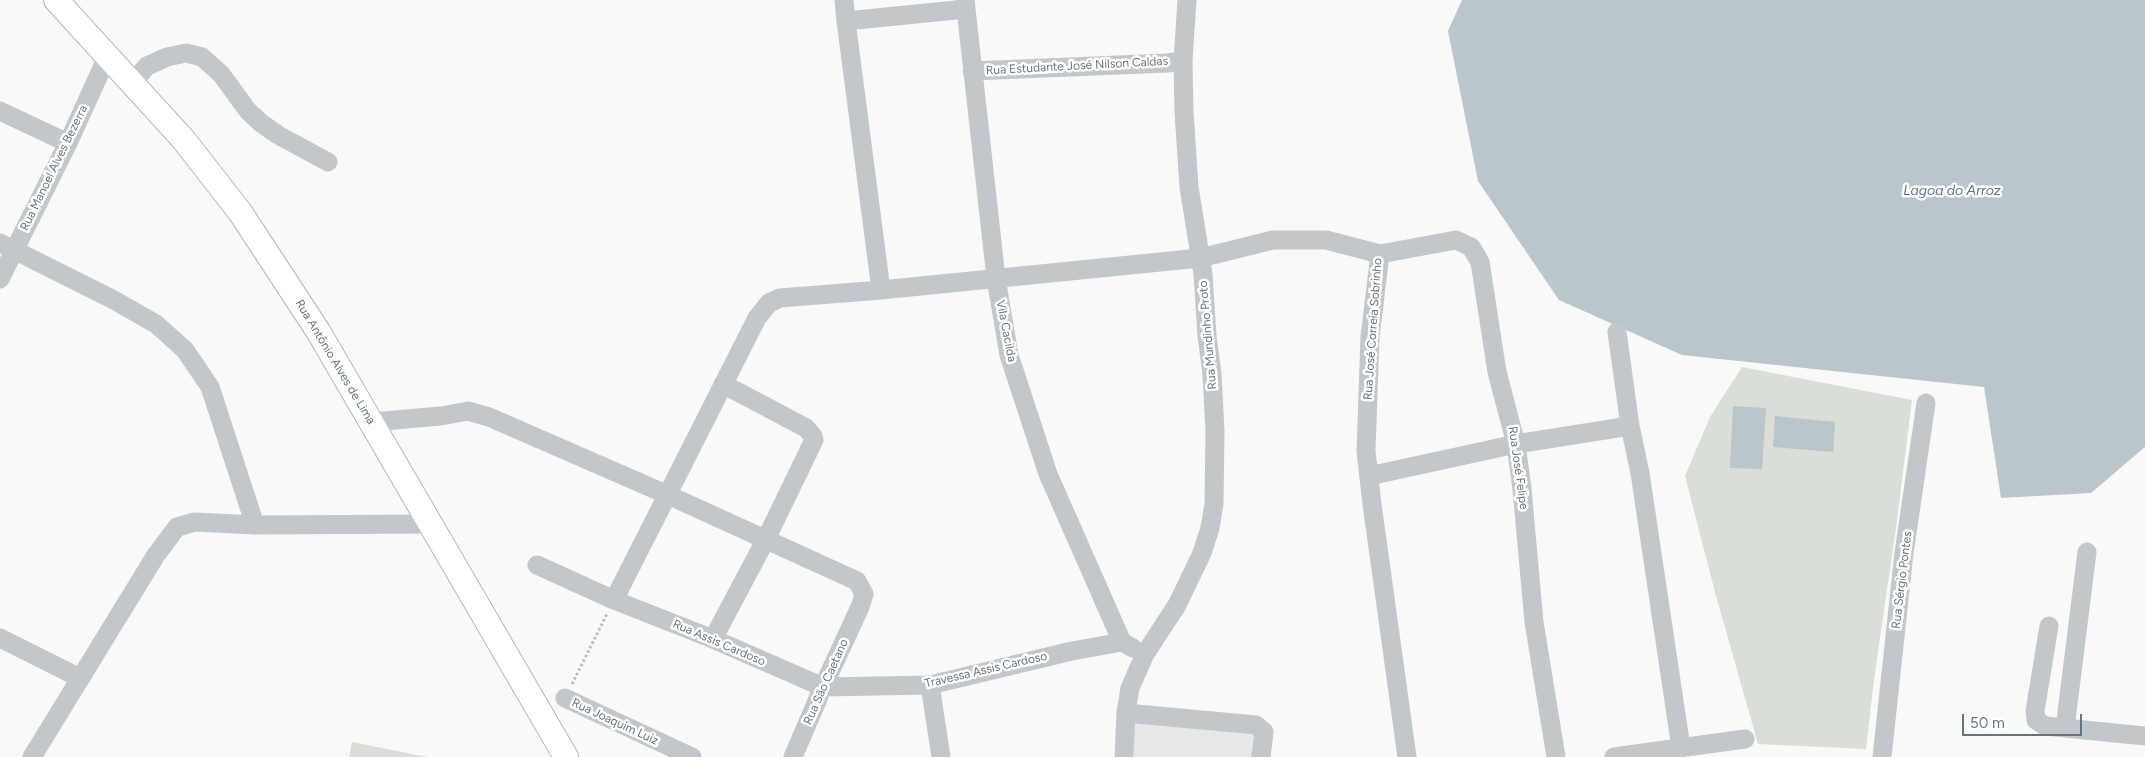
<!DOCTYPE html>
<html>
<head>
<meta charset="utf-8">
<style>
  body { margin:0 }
  #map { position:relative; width:2145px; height:757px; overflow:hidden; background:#f9f9f7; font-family:Figtree,sans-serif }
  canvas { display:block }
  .scale { position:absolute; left:1962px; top:714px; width:120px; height:22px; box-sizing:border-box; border:2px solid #637583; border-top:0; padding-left:6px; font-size:15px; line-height:18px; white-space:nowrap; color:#637583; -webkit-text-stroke:4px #fff; paint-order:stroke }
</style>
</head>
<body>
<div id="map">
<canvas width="2145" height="757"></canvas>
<div class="scale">50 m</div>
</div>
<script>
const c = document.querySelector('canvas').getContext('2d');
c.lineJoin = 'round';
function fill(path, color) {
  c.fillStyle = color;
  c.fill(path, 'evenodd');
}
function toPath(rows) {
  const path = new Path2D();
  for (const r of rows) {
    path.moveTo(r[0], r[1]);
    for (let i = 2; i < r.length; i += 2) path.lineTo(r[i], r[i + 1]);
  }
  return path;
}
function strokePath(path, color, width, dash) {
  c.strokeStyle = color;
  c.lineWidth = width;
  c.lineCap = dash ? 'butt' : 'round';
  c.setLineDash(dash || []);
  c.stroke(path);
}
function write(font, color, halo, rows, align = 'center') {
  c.font = font + ' Figtree,sans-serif';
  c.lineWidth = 5;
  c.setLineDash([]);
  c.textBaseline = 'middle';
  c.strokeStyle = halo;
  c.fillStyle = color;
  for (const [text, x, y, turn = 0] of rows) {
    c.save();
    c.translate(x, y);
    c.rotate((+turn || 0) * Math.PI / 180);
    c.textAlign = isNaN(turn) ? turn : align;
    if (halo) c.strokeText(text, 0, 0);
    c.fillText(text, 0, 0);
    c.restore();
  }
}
fill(toPath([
  [1133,722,1258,735,1253,757,1134,757]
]), '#e7e8e8');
fill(toPath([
  [1742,367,1912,400,1896,528,1874,679,1866,749,1758,744,1715,592,1685,476,1710,417],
  [352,742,427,757,349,757]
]), '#d9ded6');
fill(toPath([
  [1462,0,2145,0,2145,447,2091,493,2001,498,1984,387,1682,355,1559,300,1478,181,1448,31],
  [1733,406,1766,408,1762,469,1730,468],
  [1775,416,1835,422,1833,452,1773,447]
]), '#bac6ca');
const major = toPath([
  [56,0,183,139,240,212,318,331,566,757]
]);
strokePath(major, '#b3b9be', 26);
strokePath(toPath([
  [572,684,607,614]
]), '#babec1', 3, [2.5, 2.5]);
strokePath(toPath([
  [844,0,846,21],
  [965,0,996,278,1009,355,1048,474,1122,642],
  [972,71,1167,63,1183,61],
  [132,83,147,66,167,57,186,53,202,57,221,74,248,111,261,123,278,135,328,162],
  [0,111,68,143],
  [0,243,112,299,156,324,185,350,210,387,255,525],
  [1380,254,1456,240,1471,247,1480,262,1497,372,1516,444,1522,489,1534,622,1556,757],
  [0,279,68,143,107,57],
  [881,290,846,21,966,9],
  [1617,332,1630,426,1640,473,1681,748],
  [372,422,441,416,468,411,489,417,668,495,857,581,864,594,860,607,823,687,793,757],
  [1369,476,1516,444,1630,426],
  [537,565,614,600,713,639,823,687,930,685,1072,651,1122,642,1133,648],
  [614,600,757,318,769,303,780,298,881,290,1200,258,1273,240,1326,240,1380,254,1370,337,1366,451,1372,504,1407,757],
  [2049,626,2035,711,2036,720,2045,726,2145,736],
  [0,638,80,678],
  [713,639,766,539,814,440,813,436,806,428,723,384],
  [930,685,941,757],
  [565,698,692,757],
  [1126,713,1256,725,1264,732,1261,757],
  [2065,728,2087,552],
  [32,757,156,555,177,527,195,522,255,525,432,524],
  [1124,757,1126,713,1130,688,1145,654,1177,605,1202,553,1210,528,1214,504,1215,431,1212,374,1207,336,1203,274,1189,187,1184,112,1183,61,1187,0],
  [1614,757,1745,739],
  [1882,757,1904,553,1926,403]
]), '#c2c7cb', 19);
strokePath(major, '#fff', 24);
write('12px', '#637583', '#fff', [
  ["Rua Estudante José Nilson Caldas",1077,66,-3],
  ["Rua Manoel Alves Bezerra",54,168,-64],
  ["Rua José Correia Sobrinho",1373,329,-86],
  ["Vila Cacilda",1006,331,79],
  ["Rua Mundinho Proto",1208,335,-95],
  ["Rua Antônio Alves de Lima",335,362,59],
  ["Rua José Felipe",1518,468,82],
  ["Rua Sérgio Pontes",1902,580,-83],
  ["Rua Assis Cardoso",719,643,23],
  ["Travessa Assis Cardoso",986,670,-13],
  ["Rua São Caetano",826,682,-66],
  ["Rua Joaquim Luiz",615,722,25]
]);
write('italic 14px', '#5e757c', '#fff', [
  ["Lagoa do Arroz",1952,191]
]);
</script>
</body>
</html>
